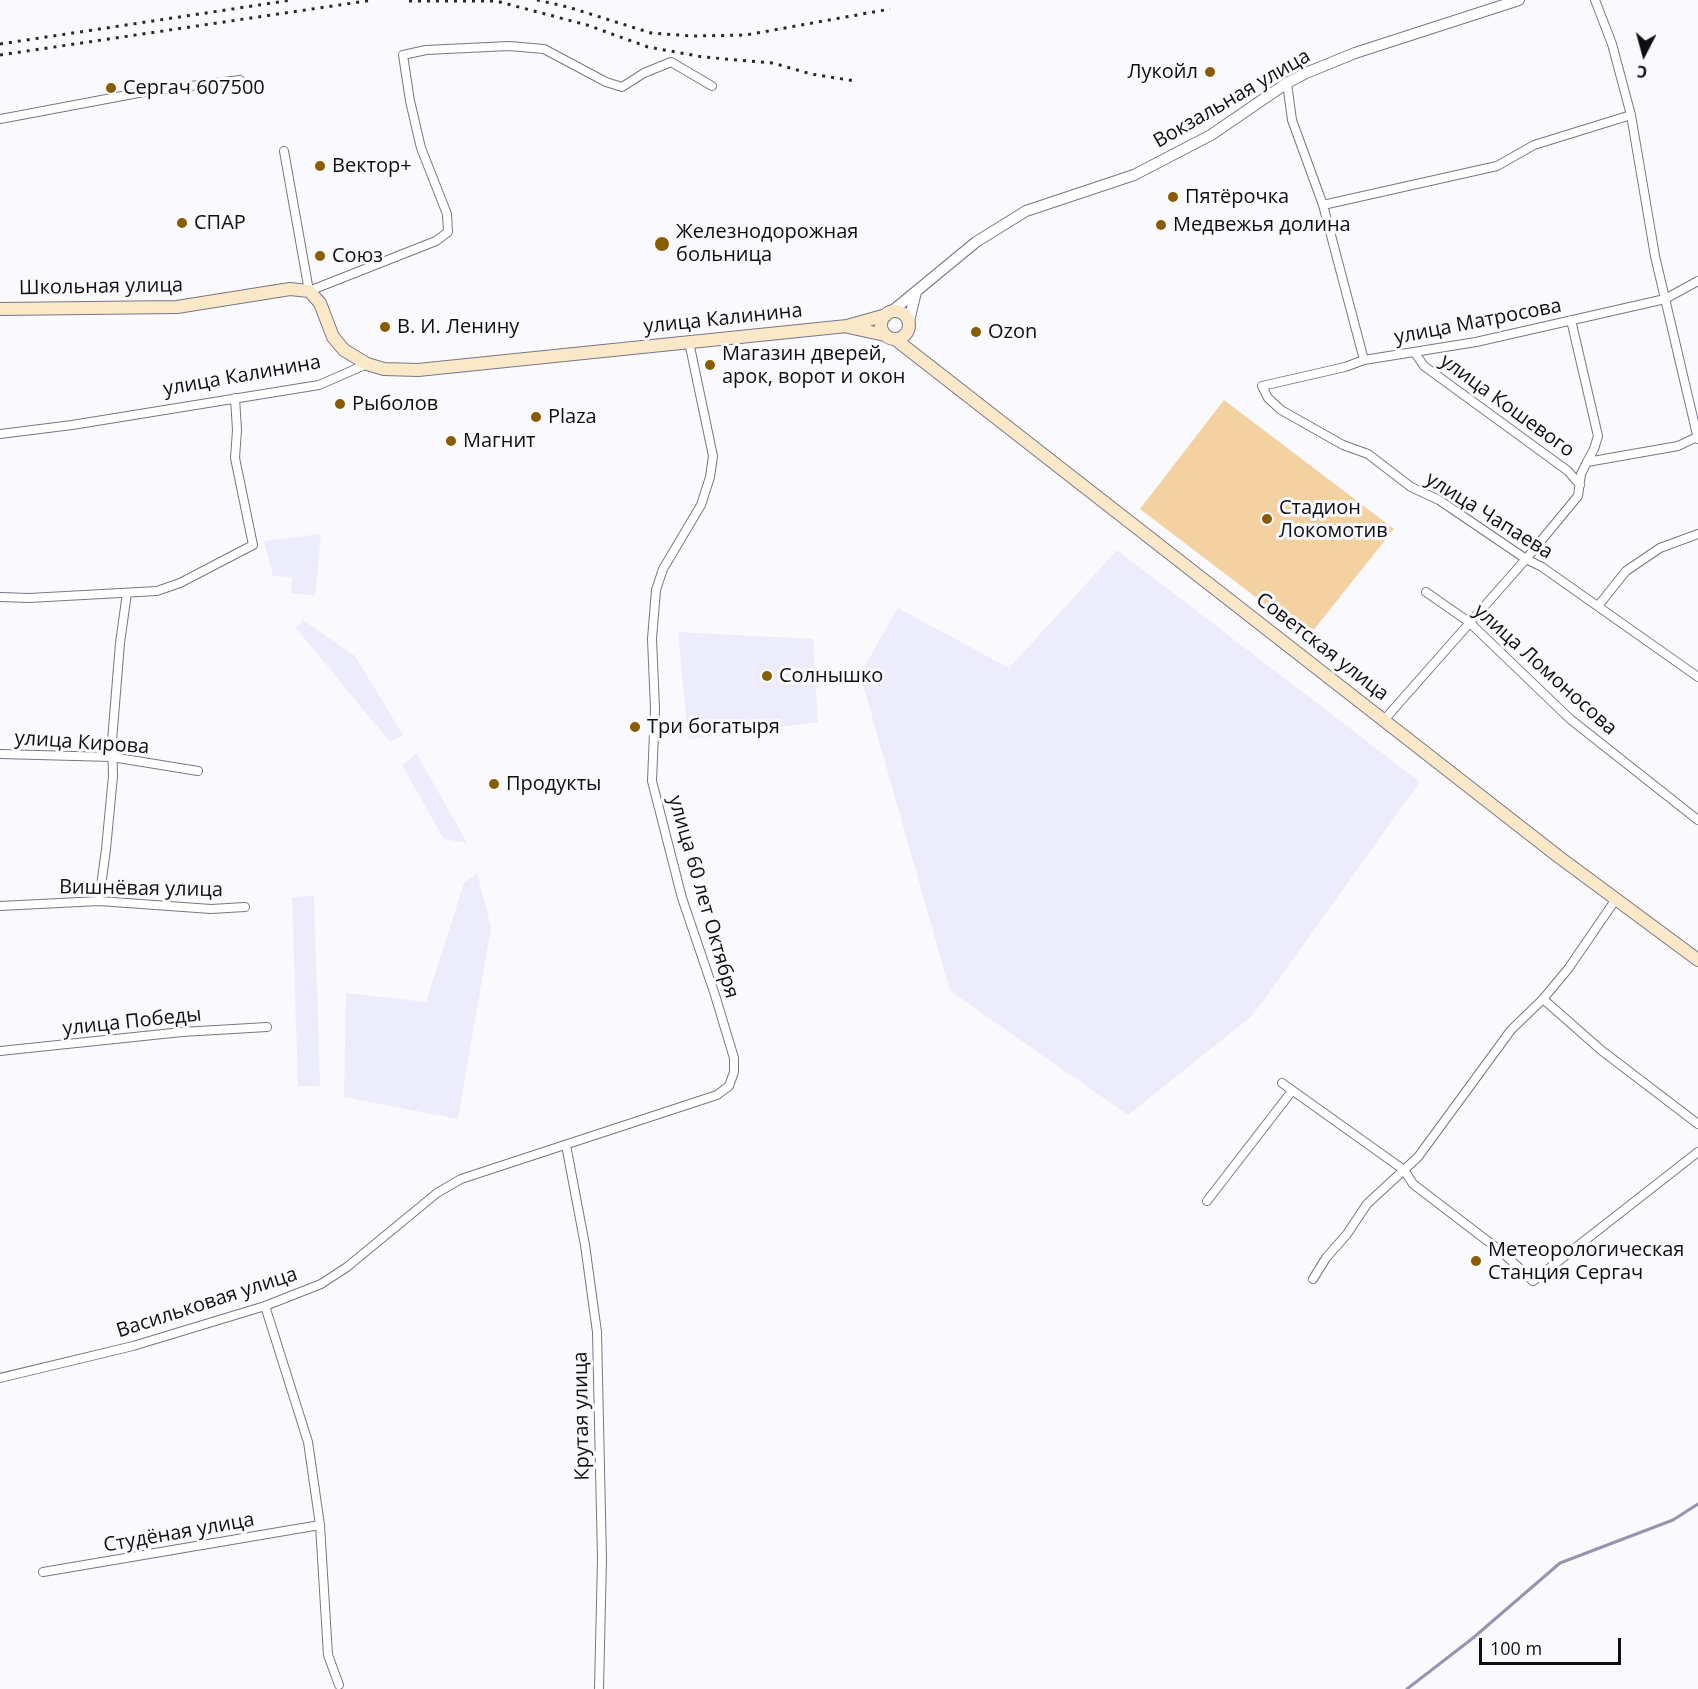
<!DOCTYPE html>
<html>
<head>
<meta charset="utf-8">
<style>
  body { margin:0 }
  #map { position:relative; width:1698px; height:1689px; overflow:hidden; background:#fafafe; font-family:"Open Sans",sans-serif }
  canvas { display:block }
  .north { position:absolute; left:1614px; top:24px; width:60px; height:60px; -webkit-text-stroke:4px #fafafe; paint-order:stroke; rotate:186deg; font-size:16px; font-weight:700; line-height:24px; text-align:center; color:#0e0e15 }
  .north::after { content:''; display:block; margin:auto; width:21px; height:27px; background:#0e0e15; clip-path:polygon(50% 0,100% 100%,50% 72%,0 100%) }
  .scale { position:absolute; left:1479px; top:1638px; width:142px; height:27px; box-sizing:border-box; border:3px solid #0e0e15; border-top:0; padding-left:8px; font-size:18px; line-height:21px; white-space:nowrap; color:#0e0e15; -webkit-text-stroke:4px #fafafe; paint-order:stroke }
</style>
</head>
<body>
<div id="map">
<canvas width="1698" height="1689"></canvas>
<div class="north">С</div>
<div class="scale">100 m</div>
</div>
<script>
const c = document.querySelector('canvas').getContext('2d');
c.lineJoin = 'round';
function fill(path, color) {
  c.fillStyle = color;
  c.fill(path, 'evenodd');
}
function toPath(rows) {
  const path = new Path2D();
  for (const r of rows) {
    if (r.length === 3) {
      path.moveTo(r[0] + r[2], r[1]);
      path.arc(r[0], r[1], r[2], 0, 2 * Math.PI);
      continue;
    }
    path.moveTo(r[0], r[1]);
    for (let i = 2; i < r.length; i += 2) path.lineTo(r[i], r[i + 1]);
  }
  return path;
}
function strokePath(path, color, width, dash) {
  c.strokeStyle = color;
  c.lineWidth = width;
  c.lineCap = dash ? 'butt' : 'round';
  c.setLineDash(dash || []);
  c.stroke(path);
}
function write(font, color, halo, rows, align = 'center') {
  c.font = font + ' "Open Sans",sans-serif';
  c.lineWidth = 6;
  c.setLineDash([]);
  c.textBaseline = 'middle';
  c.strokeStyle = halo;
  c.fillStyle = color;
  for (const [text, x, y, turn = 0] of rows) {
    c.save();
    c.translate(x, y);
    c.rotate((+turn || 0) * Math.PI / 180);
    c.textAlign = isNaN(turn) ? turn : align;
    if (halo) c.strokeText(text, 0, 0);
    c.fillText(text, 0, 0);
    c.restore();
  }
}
fill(toPath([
  [321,534,315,596,291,593,292,577,273,576,264,541],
  [1117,550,1420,782,1253,1015,1128,1115,950,991,860,674,898,608,1009,668],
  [303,620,355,656,403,735,390,742,296,628],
  [678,632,813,639,818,722,688,739],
  [416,754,417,754,467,843,444,839,402,765],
  [477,873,491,927,458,1119,344,1097,346,993,426,1002,464,883],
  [314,896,320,1086,298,1086,292,897]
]), '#ececfc');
fill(toPath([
  [1224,400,1394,529,1308,637,1140,509]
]), '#f3d1a0');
strokePath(toPath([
  [1407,1689,1473,1638,1560,1563,1673,1520,1698,1504]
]), '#9595b0', 3);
const minor = toPath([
  [1595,0,1612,44,1631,115,1655,256,1698,439],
  [1287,83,1292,120,1323,205,1364,360],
  [0,119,149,91,240,80],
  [284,151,309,291,436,241,448,232,447,214,421,148,410,101,403,55,426,50,509,46,544,49,606,82,622,87,644,73,671,62,712,86],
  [1323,205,1497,166,1534,145,1631,115],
  [1698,281,1665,299,1476,342,1364,360,1345,367,1262,386,1268,398,1281,410,1343,445,1368,454,1411,487,1439,500,1526,559,1542,567,1698,677],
  [1571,320,1598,436,1594,449,1587,462],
  [1415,353,1424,366,1568,471,1580,485],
  [0,434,72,425,319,385,367,364],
  [1426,592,1469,622,1570,719,1698,820],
  [0,597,29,598,157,591,180,583,253,545,235,458,237,430,235,398],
  [1598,606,1626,571,1660,548,1698,534],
  [1384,720,1526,559,1578,496,1581,474,1587,462,1678,446,1697,437],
  [0,754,112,757,198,771],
  [99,901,106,849,113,776,112,741,120,643,127,593],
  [0,906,99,901,211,909,245,907],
  [1543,999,1601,1050,1698,1124],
  [0,1051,182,1032,267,1027],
  [1282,1083,1404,1170,1413,1184,1502,1252,1533,1281,1698,1152],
  [566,1145,585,1245,597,1332,602,1559,599,1689],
  [1207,1201,1292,1091],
  [1313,1279,1326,1258,1347,1234,1367,1204,1418,1157,1511,1030,1543,999,1568,969,1616,899],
  [265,1306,308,1442,320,1525,328,1655,339,1685],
  [0,1378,133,1346,265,1306,321,1284,347,1267,437,1193,461,1179,717,1095,729,1086,734,1072,734,1058,715,995,682,898,652,781,655,709,652,639,656,590,663,569,701,505,710,477,713,456,689,342],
  [43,1572,320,1525]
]);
const tertiary = toPath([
  [891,312,976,242,1026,211,1134,175,1211,135,1287,83,1306,73,1355,53,1519,0],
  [909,321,916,292]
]);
const secondary = toPath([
  [0,309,177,307,290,289,309,291,320,303,333,337,344,350,367,364,384,369,418,370,847,326,886,315],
  [895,325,14],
  [848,327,885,335],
  [895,339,1559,857,1698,960]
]);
strokePath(minor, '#767788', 10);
strokePath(tertiary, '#767788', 12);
strokePath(secondary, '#767788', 14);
strokePath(minor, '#fff', 8);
strokePath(tertiary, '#fff', 10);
strokePath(secondary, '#fbe8c8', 12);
strokePath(toPath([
  [537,0,568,7,651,33,692,36,746,35,890,9],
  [409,1,496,1,587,25,648,47,703,57,773,63,811,74,855,81],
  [0,44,292,0],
  [0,55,373,0]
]), '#27272e', 3, [3, 6]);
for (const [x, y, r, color] of [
  [1210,72,6,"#895c00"],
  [111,88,6,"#895c00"],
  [320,166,6,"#895c00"],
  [1173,197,6,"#895c00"],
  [182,223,6,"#895c00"],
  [1161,225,6,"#895c00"],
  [662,244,8,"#895c00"],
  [320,256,6,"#895c00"],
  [385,327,6,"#895c00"],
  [976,332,6,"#895c00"],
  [710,365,6,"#895c00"],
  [340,404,6,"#895c00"],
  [536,417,6,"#895c00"],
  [451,441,6,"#895c00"],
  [1267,519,6,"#895c00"],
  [767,676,6,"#895c00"],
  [635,727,6,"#895c00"],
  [494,784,6,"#895c00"],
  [1476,1261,6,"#895c00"]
]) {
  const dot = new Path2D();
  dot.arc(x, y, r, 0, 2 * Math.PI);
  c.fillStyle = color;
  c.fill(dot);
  strokePath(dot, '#fafafe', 2);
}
write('20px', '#0e0e15', '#fafafe', [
  ["Лукойл",1198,72,"right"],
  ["Сергач 607500",123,88],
  ["Вектор+",332,166],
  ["Пятёрочка",1185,197],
  ["СПАР",194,223],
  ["Медвежья долина",1173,225],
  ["Железнодорожная",676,232],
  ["больница",676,255],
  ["Союз",332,256],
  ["В. И. Ленину",397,327],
  ["Ozon",988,332],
  ["Магазин дверей,",722,354],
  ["арок, ворот и окон",722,377],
  ["Рыболов",352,404],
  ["Plaza",548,417],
  ["Магнит",463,441],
  ["Стадион",1279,508],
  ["Локомотив",1279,531],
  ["Солнышко",779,676],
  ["Три богатыря",647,727],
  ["Продукты",506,784],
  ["Метеорологическая",1488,1250],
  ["Станция Сергач",1488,1273]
], 'left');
write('20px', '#0e0e15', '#fafafe', [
  ["Вокзальная улица",1232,99,-30],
  ["Школьная улица",101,287,-1],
  ["улица Калинина",723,319,-6],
  ["улица Матросова",1478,322,-11],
  ["улица Калинина",242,376,-10],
  ["улица Кошевого",1507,406,36],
  ["улица Чапаева",1489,516,32],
  ["Советская улица",1322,647,38],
  ["улица Ломоносова",1545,670,42],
  ["улица Кирова",82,743,4],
  ["Вишнёвая улица",141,889,1],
  ["улица 60 лет Октября",703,897,74],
  ["улица Победы",132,1022,-6],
  ["Васильковая улица",207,1303,-18],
  ["Крутая улица",582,1416,-91],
  ["Студёная улица",179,1533,-10]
]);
</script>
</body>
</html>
